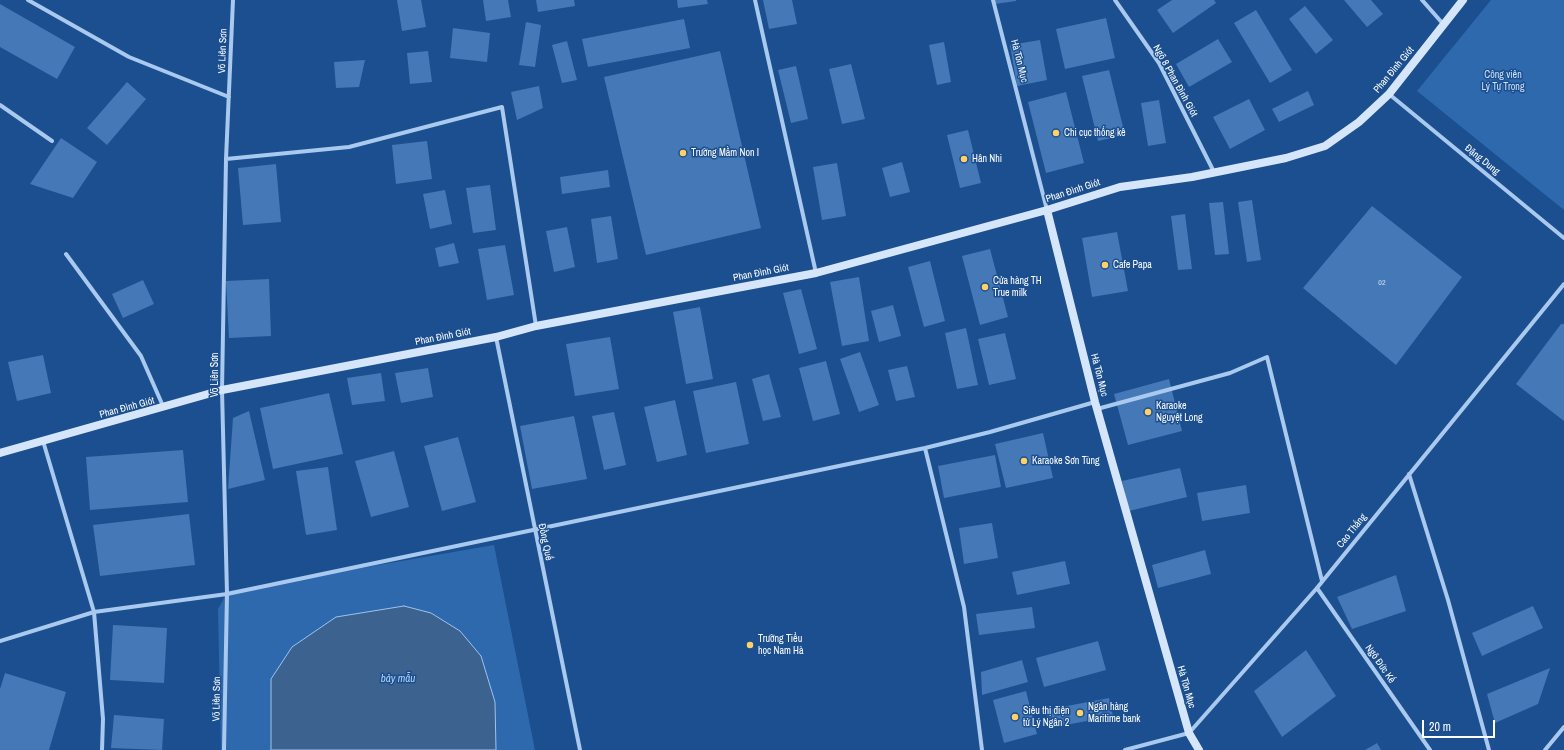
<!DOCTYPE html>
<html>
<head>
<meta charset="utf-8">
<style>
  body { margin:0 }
  #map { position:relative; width:1564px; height:750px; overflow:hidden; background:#1b4f8f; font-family:"Archivo Narrow",sans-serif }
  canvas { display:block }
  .scale { position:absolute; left:1422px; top:720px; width:73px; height:18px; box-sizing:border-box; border:2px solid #fff; border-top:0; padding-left:5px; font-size:12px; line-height:14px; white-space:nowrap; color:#fff; -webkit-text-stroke:3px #1b4f8f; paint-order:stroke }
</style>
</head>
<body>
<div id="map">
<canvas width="1564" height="750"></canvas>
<div class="scale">20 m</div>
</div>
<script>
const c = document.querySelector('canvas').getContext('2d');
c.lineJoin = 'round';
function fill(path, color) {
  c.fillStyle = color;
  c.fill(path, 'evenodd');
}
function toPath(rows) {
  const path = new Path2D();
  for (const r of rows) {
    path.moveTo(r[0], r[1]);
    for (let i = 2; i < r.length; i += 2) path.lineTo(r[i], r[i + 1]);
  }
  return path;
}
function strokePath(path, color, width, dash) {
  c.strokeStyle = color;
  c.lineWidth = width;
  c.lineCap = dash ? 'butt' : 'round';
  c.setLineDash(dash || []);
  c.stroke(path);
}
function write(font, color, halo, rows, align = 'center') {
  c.font = font + ' "Archivo Narrow",sans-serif';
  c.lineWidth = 3;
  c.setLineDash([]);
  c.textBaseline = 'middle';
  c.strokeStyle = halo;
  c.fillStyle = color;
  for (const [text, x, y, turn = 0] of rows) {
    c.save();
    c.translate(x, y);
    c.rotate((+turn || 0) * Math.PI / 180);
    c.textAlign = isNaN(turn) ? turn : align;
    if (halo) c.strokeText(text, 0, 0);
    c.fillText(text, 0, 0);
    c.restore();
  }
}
fill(toPath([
  [1491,0,1564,0,1564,210,1417,91],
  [494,545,535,750,221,750,218,609,228,591]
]), '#2e69ad');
const water = toPath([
  [404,606,431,613,460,631,481,656,495,702,496,750,271,750,271,679,292,647,336,617,404,606]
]);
fill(water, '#3c6290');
strokePath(water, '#9cc4f0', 1);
fill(toPath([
  [397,0,421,0,426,27,402,31],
  [483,0,508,0,511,17,486,21],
  [536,0,574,0,575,6,538,12],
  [677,0,707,0,708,4,678,8],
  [763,0,792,0,797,24,769,29],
  [994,0,1016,0,1016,1,995,4],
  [1172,0,1214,0,1216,3,1173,33,1157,10],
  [1344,0,1371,0,1383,14,1367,27],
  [0,4,75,47,57,79,0,47],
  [1305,6,1333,40,1316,54,1289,19],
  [1256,10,1292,70,1270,83,1234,23],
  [1106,18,1115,58,1065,69,1056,29],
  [684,19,690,48,588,67,582,39],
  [526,22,541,25,535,67,519,65],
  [453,28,490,33,487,62,450,58],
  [1218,39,1232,62,1189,87,1176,64],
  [1040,40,1047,80,1017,86,1010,45],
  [567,41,577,80,562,83,552,45],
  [944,42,951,82,937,85,929,45],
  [428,51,432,82,410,84,407,53],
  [720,51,761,228,646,255,604,77],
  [365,60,359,87,336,88,334,62],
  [851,64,865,119,842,124,829,69],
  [796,66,808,119,791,123,778,70],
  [1109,70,1125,135,1098,141,1082,76],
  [127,82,146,99,107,145,87,128],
  [539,86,543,108,517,120,511,92],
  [1308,91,1314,105,1279,122,1272,109],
  [1066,92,1084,163,1046,173,1028,102],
  [1249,99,1265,130,1230,149,1213,117],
  [1159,100,1166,143,1148,146,1141,103],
  [968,130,981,183,960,188,947,135],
  [61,138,97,162,73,198,30,184],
  [427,141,432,179,396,184,392,145],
  [902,162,910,192,890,197,882,168],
  [837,163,846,216,822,220,813,167],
  [276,164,281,222,243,225,238,168],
  [608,170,610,187,562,194,560,177],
  [490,185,496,230,473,233,466,188],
  [445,190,452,224,430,229,423,194],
  [1252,200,1261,260,1247,262,1238,202],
  [1223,202,1229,254,1215,255,1209,203],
  [1372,206,1462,277,1396,365,1303,288],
  [1185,214,1192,269,1178,270,1171,216],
  [611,216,618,259,597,263,591,219],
  [567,227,575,267,554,272,546,231],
  [1117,232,1128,291,1092,297,1082,238],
  [454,243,459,263,439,267,435,248],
  [505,245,514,295,487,300,478,249],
  [990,249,1008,317,980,325,962,256],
  [930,261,945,321,924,327,908,267],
  [859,277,869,341,842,346,830,282],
  [269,279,271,336,229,338,226,281],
  [143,280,154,304,123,318,112,294],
  [801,289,817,349,799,354,783,293],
  [893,305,901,336,879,342,871,311],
  [700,307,713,379,686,384,673,312],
  [1561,324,1564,324,1564,421,1516,384],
  [966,328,978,385,957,389,945,333],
  [1005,333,1016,379,989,385,978,339],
  [610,337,619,389,575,396,566,344],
  [860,352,879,405,859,412,840,359],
  [43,355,51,393,17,401,8,362],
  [826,361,840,414,813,421,799,368],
  [907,366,915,397,896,401,888,370],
  [428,368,433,397,401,403,395,373],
  [381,373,385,401,352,405,347,378],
  [769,374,781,417,763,421,752,379],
  [1169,379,1182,431,1128,445,1114,394],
  [736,382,749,444,706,453,693,391],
  [329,393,343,454,273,469,260,408],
  [675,400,687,455,657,462,644,407],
  [249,411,265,480,228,489,233,418],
  [614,412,626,465,604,470,592,416],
  [574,416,587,479,532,489,520,426],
  [1043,433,1053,478,1006,488,995,444],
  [458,437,476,502,442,511,424,446],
  [183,450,188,502,90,510,86,457],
  [394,451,409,507,371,517,355,461],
  [995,455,1001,487,944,498,938,466],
  [328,467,337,530,306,535,296,471],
  [1180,468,1187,497,1129,511,1122,481],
  [1246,485,1250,513,1202,521,1197,493],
  [189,514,195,565,100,576,93,525],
  [992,523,998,558,964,564,959,528],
  [1205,550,1211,574,1158,588,1152,565],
  [1065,561,1070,584,1017,595,1012,572],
  [1396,575,1406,611,1352,629,1337,597],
  [1533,606,1543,628,1482,656,1472,633],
  [1032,607,1035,628,979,635,976,614],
  [113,625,167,628,164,683,110,680],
  [1098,641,1106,670,1044,687,1036,658],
  [1306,650,1336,696,1282,737,1254,691],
  [1022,660,1028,682,982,695,981,672],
  [1550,668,1538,704,1495,723,1487,694],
  [5,673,66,692,49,750,0,750,0,689],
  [1026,691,1037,734,1004,743,993,700],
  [1109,698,1113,716,1050,728,1046,710],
  [114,715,164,719,162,750,111,748],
  [1377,743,1381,750,1365,750]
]), '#4478b7');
strokePath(toPath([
  [28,0,129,57,229,97],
  [755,0,816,273],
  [993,0,1047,210],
  [1115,0,1159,63,1214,172],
  [1422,0,1444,25],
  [1389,94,1564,238],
  [0,105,52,141],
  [226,159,349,147,502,107,536,326],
  [66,254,141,356,163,406],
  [496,337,580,750],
  [1097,409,1230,373,1267,357,1322,581],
  [43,441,94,612,103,719,102,750],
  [925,448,964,607,982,750],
  [1409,474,1448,600,1489,750],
  [1317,588,1430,750],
  [0,641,94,612,227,594,925,448,990,432,1095,402],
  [224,750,227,594,222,390,226,159,233,0],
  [1125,750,1189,733,1317,588,1564,284],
  [1545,750,1564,727]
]), '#a9c9ee', 4);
strokePath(toPath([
  [1047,210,1095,402,1189,733,1199,750],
  [0,453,222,390,496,337,536,326,816,273,1047,210,1120,187,1192,177,1286,158,1325,146,1359,122,1389,94,1463,0]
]), '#d6e6fa', 8);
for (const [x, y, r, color] of [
  [1056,133,4,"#ffd166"],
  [683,153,4,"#ffd166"],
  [964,159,4,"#ffd166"],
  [1105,265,4,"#ffd166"],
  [985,287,4,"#ffd166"],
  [1148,412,4,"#ffd166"],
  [1024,461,4,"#ffd166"],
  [750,645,4,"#ffd166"],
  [1080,713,4,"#ffd166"],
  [1015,717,4,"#ffd166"]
]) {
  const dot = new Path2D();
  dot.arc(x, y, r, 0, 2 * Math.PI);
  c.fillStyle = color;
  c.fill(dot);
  strokePath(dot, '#1b4f8f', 1.5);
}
write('8px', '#d0dded', null, [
  ["02",1382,283]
]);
write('10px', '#fff', '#1b4f8f', [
  ["Võ Liên Sơn",223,51,-88],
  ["Hà Tôn Mục",1019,61,76],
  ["Phan Đình Giót",1394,70,-50],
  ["Ngõ 8 Phan Đình Giót",1175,81,61],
  ["Đặng Dung",1482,160,39],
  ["Phan Đình Giót",1073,191,-18],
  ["Phan Đình Giót",761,273,-11],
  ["Phan Đình Giót",443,337,-11],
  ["Võ Liên Sơn",215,375,-90],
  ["Hà Tôn Mục",1099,375,76],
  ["Phan Đình Giót",127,408,-15],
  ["Cao Thắng",1352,531,-51],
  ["Đồng Quế",545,542,78],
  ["Ngô Đức Kế",1380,664,55],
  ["Hà Tôn Mục",1186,687,74],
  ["Võ Liên Sơn",217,699,-89]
]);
write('10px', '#cfe3fa', '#1b4f8f', [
  ["Công viên",1503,75],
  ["Lý Tự Trọng",1503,87]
]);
write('10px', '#fff', '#1b4f8f', [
  ["Chi cục thống kê",1064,133],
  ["Trường Mầm Non I",691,153],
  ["Hân Nhi",972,159],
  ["Cafe Papa",1113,265],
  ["Cửa hàng TH",993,281],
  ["True milk",993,293],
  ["Karaoke",1156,406],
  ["Nguyệt Long",1156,418],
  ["Karaoke Sơn Tùng",1032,461],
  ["Trường Tiểu",758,639],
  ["học Nam Hà",758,651],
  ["Ngân hàng",1088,707],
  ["Maritime bank",1088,719],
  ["Siêu thị điện",1023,711],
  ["tử Lý Ngân 2",1023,723]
], 'left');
write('italic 11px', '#b5d3f5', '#1b4f8f', [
  ["bảy mẫu",398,679]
]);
</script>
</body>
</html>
